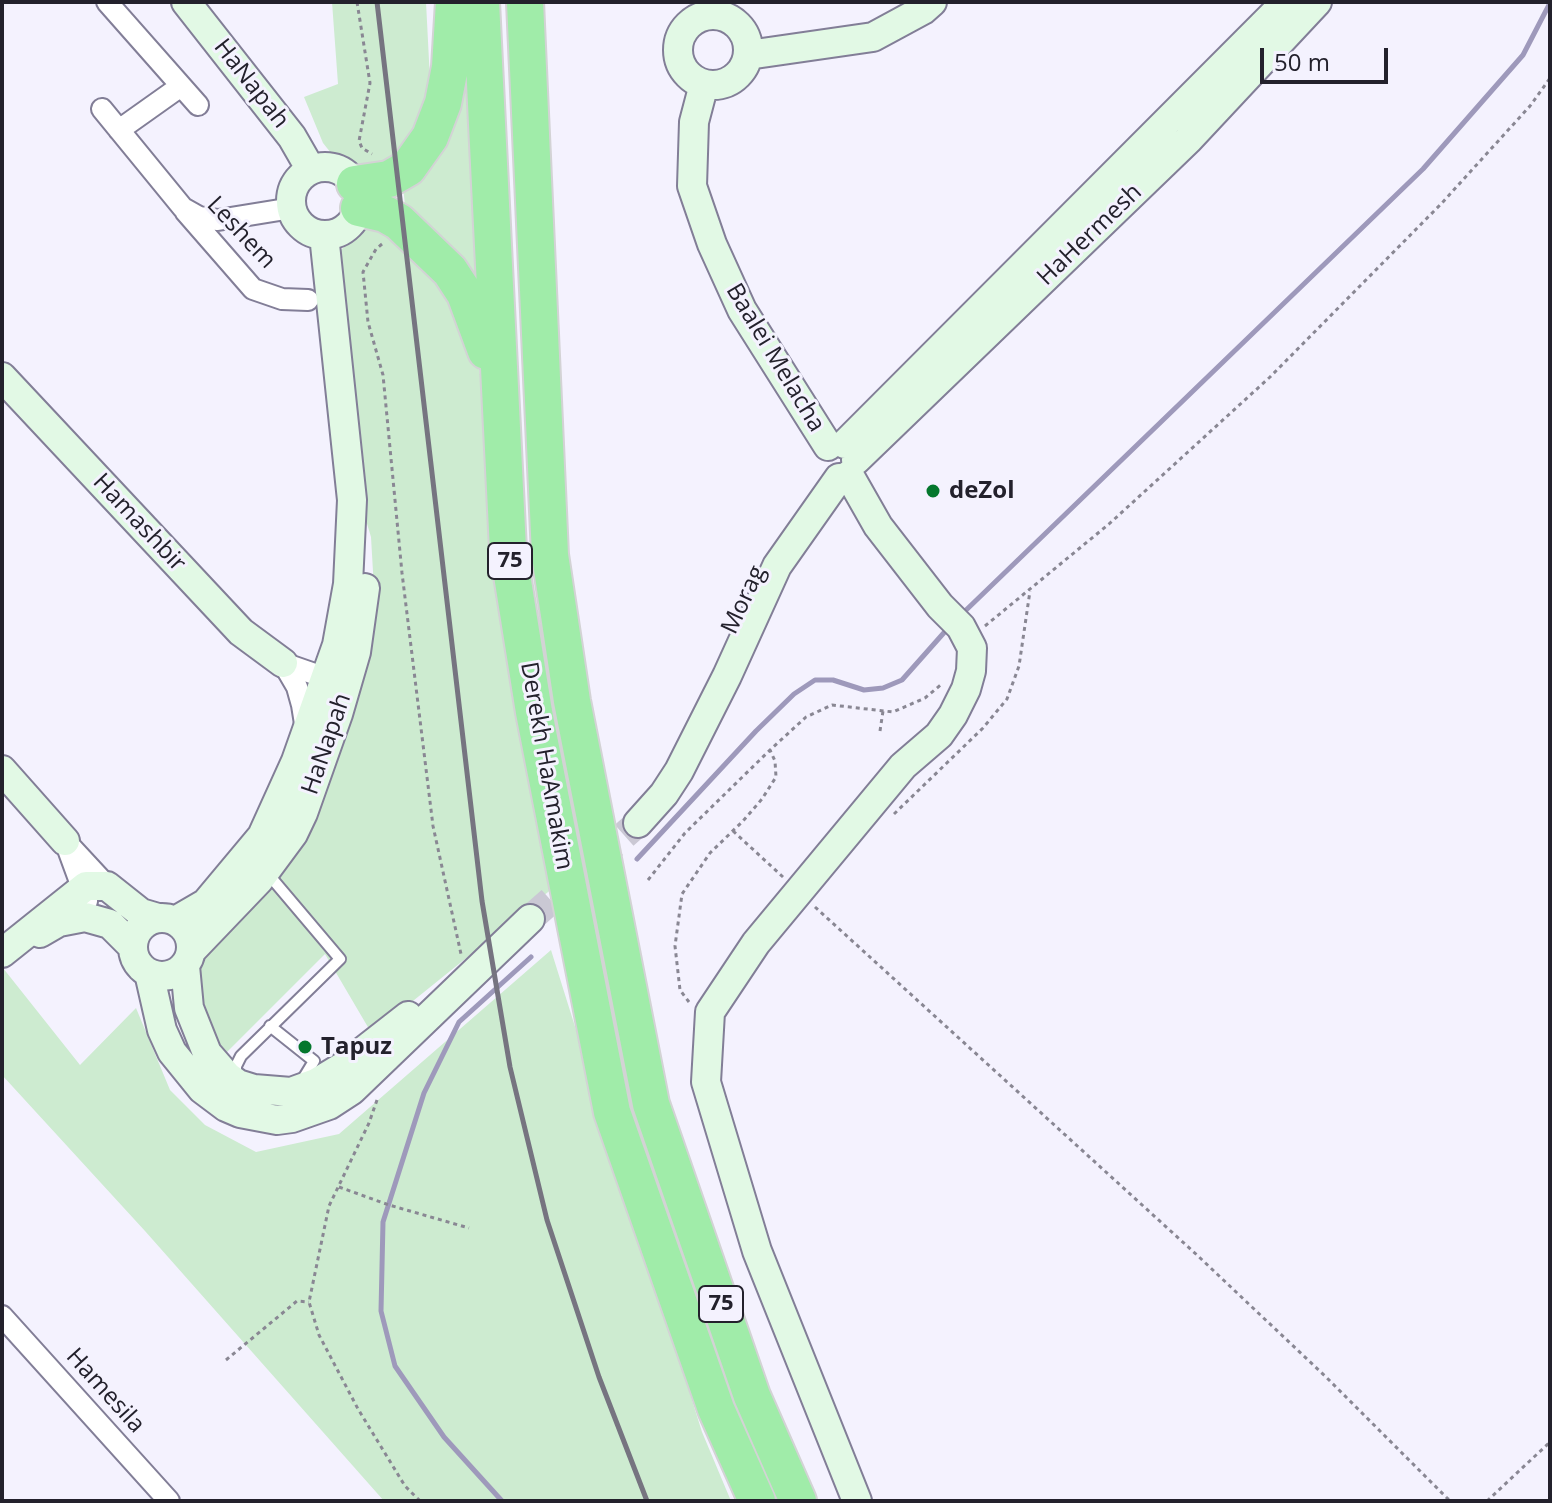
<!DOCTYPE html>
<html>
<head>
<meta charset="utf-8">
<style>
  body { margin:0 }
  #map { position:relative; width:1552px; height:1503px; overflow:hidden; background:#f4f2fe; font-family:"Open Sans",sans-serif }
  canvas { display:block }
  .frame { position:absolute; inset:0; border:4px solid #23212c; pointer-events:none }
  .scale { position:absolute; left:1260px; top:48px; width:128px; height:36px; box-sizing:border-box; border:4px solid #23212c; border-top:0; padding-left:10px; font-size:24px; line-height:28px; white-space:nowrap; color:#23212c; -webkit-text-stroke:6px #f4f2fe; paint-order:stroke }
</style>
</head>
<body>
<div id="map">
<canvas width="1552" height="1503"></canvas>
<div class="frame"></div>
<div class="scale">50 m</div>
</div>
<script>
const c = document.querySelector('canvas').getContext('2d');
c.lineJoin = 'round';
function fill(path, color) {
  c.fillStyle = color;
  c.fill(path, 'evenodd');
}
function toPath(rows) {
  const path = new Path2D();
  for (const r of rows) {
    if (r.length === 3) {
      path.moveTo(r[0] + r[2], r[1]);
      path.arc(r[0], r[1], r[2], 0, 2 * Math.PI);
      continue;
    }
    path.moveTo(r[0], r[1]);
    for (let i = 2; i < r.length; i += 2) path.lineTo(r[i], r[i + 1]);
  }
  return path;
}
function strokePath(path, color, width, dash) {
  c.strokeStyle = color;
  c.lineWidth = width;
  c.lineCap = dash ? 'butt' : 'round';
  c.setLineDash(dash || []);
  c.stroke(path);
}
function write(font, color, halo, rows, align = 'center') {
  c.font = font + ' "Open Sans",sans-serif';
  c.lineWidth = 6;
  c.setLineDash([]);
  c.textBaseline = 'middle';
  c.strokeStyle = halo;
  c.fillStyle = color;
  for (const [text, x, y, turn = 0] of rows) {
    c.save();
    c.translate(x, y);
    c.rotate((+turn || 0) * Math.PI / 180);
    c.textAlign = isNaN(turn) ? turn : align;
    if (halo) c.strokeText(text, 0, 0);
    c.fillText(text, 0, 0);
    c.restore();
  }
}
fill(toPath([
  [332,2,426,2,431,100,399,156,361,168,331,153,323,143,304,97,338,84],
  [472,2,485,300,405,206,403,186],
  [366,214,385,220,452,300,475,352,487,406,558,884,372,1034,325,954,223,1056,203,1018,199,971,374,589,371,537,362,507,337,254,361,230],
  [551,950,702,1432,731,1501,384,1501,145,1231,2,1075,3,968,80,1065,136,1008,170,1090,205,1125,256,1152,339,1134]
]), '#cdebd0');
strokePath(toPath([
  [962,614,1423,169,1523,55,1550,3],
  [637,859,756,731,794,694,815,680,833,680,864,690,883,688,902,680,949,627],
  [502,1501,444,1437,395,1366,381,1311,383,1222,424,1093,459,1022,531,957]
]), '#9e99bb', 5);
strokePath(toPath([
  [530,919,638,823]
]), '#cac8d4', 28, [28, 14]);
const lane = toPath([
  [270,1026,314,1061,303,1079],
  [236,1076,236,1066,241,1056,340,959,274,881,265,879]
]);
const street = toPath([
  [107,2,198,105],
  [102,109,183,208,199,217,218,220,292,208],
  [119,130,181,86],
  [185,211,253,289,282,299,308,300],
  [283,663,326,678,334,685],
  [283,663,297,687,302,705,306,730],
  [65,841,87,901],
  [69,845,107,886],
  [2,1316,169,1501]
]);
const secondary = toPath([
  [186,2,292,137,311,170],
  [713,50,35],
  [748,55,873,37,923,10,932,2],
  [704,84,694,122,692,186,712,244,742,310,828,446],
  [325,201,34],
  [2,377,241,632,283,663],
  [845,444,1286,2],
  [856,460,1188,140,1317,2],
  [849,475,878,526,940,606,961,627,972,648,971,671,966,689,953,715,939,735,903,766,756,943,710,1012,706,1082,757,1251,857,1501],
  [2,770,65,841],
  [638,823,664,794,679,771,727,676,777,566,839,478],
  [162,947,29],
  [175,921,206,903,262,836,296,761,337,645,348,584,352,500,324,235],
  [40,933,59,922,85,917,110,924,133,947],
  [192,950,259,880,293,834,303,813,338,714,356,652,365,588],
  [2,953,86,886,107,886,141,913,158,918],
  [185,966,189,1008,207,1053,227,1076,238,1084,254,1089,291,1092,316,1083,344,1066,408,1016],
  [149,973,162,1030,172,1052,202,1089,226,1107,240,1113,277,1120,292,1118,329,1105,352,1090,530,919]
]);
const highway = toPath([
  [481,2,508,550,534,712,612,1112,716,1409,757,1501],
  [525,2,550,555,572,701,651,1104,752,1396,798,1501],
  [355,184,389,179,408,168,430,137,443,103,450,67,454,2],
  [359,208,385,214,399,222,450,271,465,294,486,351]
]);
strokePath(lane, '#827e97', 14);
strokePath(street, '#827e97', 24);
strokePath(secondary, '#827e97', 32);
strokePath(highway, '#d3d3d5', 40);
strokePath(toPath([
  [357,2,370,83,359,141,362,148,372,154],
  [382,244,376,249,363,272,368,322,383,375,402,573,433,826,461,954],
  [985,626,1109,524,1270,377,1441,204,1530,106,1550,78],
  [880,731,883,711],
  [894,814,983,728,1007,699,1019,666,1030,591],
  [733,831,783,877],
  [648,880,685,833,770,750],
  [815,907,1197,1255,1327,1378,1448,1499,1453,1501],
  [689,1002,680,990,675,946,682,894,710,853,743,821,762,799,776,777,775,761,770,750,806,717,832,705,893,712,925,698,943,683],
  [377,1100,369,1123,329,1206,309,1302,319,1335,358,1409,405,1486,420,1501],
  [339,1187,389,1205,469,1228],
  [226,1360,297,1301,309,1302],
  [1487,1501,1550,1442]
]), '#898793', 3, [4, 4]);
strokePath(lane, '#fff', 10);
strokePath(street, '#fff', 20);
strokePath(secondary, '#e2f9e5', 28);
strokePath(highway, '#a0eca9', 36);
strokePath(toPath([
  [377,2,482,901,510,1067,547,1220,599,1377,647,1501]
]), '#767480', 5);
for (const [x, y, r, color] of [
  [933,491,8,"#04772d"],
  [305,1047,8,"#04772d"]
]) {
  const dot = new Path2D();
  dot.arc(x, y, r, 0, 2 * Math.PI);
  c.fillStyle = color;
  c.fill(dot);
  strokePath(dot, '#f4f2fe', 3);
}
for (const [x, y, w] of [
  [510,561,44],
  [721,1304,44]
]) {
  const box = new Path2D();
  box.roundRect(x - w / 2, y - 18, w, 36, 6);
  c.fillStyle = '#f4f2fe';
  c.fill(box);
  strokePath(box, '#23212c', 2);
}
write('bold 22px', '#23212c', null, [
  ["75",510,561],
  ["75",721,1304]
]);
write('24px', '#23212c', '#f4f2fe', [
  ["HaNapah",251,84,52],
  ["Leshem",241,233,47],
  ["HaHermesh",1090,235,-44],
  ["Baalei Melacha",775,358,59],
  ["Hamashbir",139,523,47],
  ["Morag",744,600,-65],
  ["HaNapah",327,744,-71],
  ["Derekh HaAmakim",546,766,80],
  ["Hamesila",105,1391,48]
]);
write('bold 24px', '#23212c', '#f4f2fe', [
  ["deZol",949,491],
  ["Tapuz",321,1047]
], 'left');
</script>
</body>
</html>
